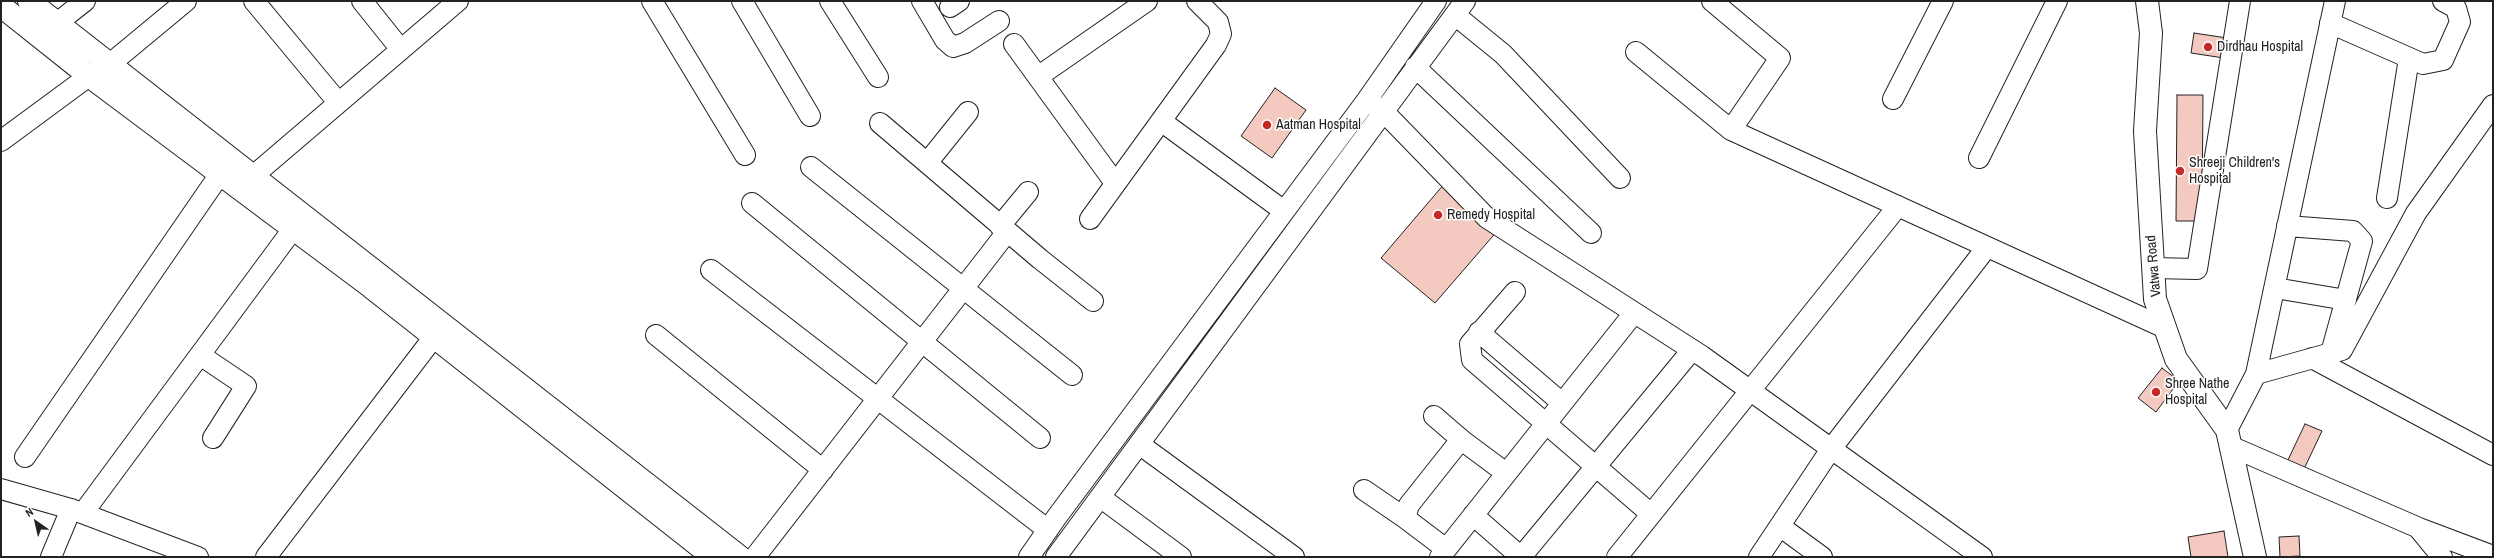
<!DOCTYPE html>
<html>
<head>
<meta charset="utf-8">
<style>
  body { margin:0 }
  #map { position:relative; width:2494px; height:558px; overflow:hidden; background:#fff; font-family:"Archivo Narrow",sans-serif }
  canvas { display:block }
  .frame { position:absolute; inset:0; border:2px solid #222; pointer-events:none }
  .north { position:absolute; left:16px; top:502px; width:40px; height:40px; -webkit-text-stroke:3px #fff; paint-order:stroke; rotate:326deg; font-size:11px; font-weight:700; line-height:16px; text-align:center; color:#222 }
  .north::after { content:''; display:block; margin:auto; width:14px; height:18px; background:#222; clip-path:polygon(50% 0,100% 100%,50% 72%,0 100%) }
</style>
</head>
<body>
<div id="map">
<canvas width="2494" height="558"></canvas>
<div class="frame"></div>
<div class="north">N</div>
</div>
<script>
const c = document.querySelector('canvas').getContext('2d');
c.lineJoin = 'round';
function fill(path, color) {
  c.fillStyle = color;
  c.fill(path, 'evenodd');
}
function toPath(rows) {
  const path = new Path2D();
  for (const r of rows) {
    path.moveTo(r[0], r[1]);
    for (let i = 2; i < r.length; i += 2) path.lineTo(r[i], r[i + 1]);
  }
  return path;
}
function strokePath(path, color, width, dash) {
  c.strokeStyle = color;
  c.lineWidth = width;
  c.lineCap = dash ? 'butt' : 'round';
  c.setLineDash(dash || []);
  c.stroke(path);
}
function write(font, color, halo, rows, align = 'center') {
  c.font = font + ' "Archivo Narrow",sans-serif';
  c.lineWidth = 3;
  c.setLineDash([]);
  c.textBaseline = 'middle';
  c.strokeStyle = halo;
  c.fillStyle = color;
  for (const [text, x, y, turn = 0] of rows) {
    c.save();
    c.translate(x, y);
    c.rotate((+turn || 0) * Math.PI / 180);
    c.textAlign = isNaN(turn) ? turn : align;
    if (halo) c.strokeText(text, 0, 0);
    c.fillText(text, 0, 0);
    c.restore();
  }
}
const building = toPath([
  [2194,33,2227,38,2224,58,2191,53,2194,33],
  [1275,88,1306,110,1272,158,1241,136,1275,88],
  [2177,95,2203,95,2202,221,2176,221,2177,95],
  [1445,183,1499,229,1435,303,1381,258,1445,183],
  [2162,368,2179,381,2156,412,2138,398,2162,368],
  [2305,424,2322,431,2304,469,2287,462,2305,424],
  [2224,531,2228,557,2191,557,2188,537,2224,531],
  [2299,536,2300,556,2280,557,2279,537,2299,536]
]);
fill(building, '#f3c9c0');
strokePath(building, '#222', 1);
const minor = toPath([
  [254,1,332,95],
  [362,1,394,41],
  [652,1,745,155],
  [742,1,810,116],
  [830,1,878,77],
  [922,1,945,40,953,47,965,43,999,21],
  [1712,1,1780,58,1731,130],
  [950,7,959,1],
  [1455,15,1503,54,1620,178],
  [57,23,85,1],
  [2330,23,2423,64,2443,60,2460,22,2456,8,2443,1],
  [1014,44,1115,183],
  [1636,52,1731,130,2165,328],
  [1415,67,1591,233],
  [1039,76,1147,1],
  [1893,99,1943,1],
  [1367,100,1385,113,1487,218,1702,356,1982,557],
  [1161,121,1284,211],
  [880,123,1040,259,1093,301],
  [1,141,89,76,110,64,186,1],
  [1979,158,2057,1],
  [927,163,968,112],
  [811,167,1072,375],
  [253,176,458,1],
  [2387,198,2409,58],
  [752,203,1040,438],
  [1090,219,1216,45,1221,34,1218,22,1197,1],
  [1000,226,1028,192],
  [2287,226,2353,231,2362,241,2331,353],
  [2153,268,2197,269,2240,1],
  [711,270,1048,530],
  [2275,288,2346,300],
  [1515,292,1470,344,1472,360,1651,514],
  [1479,332,1562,403],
  [656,335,823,470],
  [200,355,246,386,213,438],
  [2312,358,2493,455],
  [2256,374,2335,1],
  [1434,416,1463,441],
  [2227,430,2256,374,2342,350,2416,213,2493,105],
  [1139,444,1294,557],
  [2230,446,2419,528,2493,556],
  [25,457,220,174],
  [1,489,71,509,198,557],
  [1364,490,1405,518],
  [1100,497,1181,557],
  [83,513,293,229],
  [1473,515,1521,557],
  [1781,527,1822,557],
  [2419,529,2442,557],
  [1446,549,1405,518,1409,505,1459,442,1463,441,1506,473],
  [51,557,71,509],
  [266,557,443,325],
  [755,557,1007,232],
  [1029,557,1056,518,1367,100,1436,1],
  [1056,557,1465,1],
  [1440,557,1634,313],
  [1521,557,1692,350],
  [1617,557,1898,206],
  [1759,557,1831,449,1987,247]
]);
const major = toPath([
  [29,1,740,557],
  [2147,1,2151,33,2145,131,2155,299,2176,359,2227,430,2255,557],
  [1,6,89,76,371,287,713,557]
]);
strokePath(minor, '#222', 22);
strokePath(major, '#222', 24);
strokePath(minor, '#fff', 20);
strokePath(major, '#fff', 22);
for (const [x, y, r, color] of [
  [2208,47,5,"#c62828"],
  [1267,125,5,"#c62828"],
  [2180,171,5,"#c62828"],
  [1438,215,5,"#c62828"],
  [2156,392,5,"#c62828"]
]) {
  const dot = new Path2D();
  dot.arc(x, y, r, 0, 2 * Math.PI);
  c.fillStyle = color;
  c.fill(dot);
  strokePath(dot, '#fff', 1.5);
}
write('14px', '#222', '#fff', [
  ["Dirdhau Hospital",2217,47],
  ["Aatman Hospital",1276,125],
  ["Shreeji Children's",2189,163],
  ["Hospital",2189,179],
  ["Remedy Hospital",1447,215],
  ["Shree Nathe",2165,384],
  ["Hospital",2165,400]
], 'left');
write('14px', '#222', '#fff', [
  ["Vatwa Road",2154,266,-95]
]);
</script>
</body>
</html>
